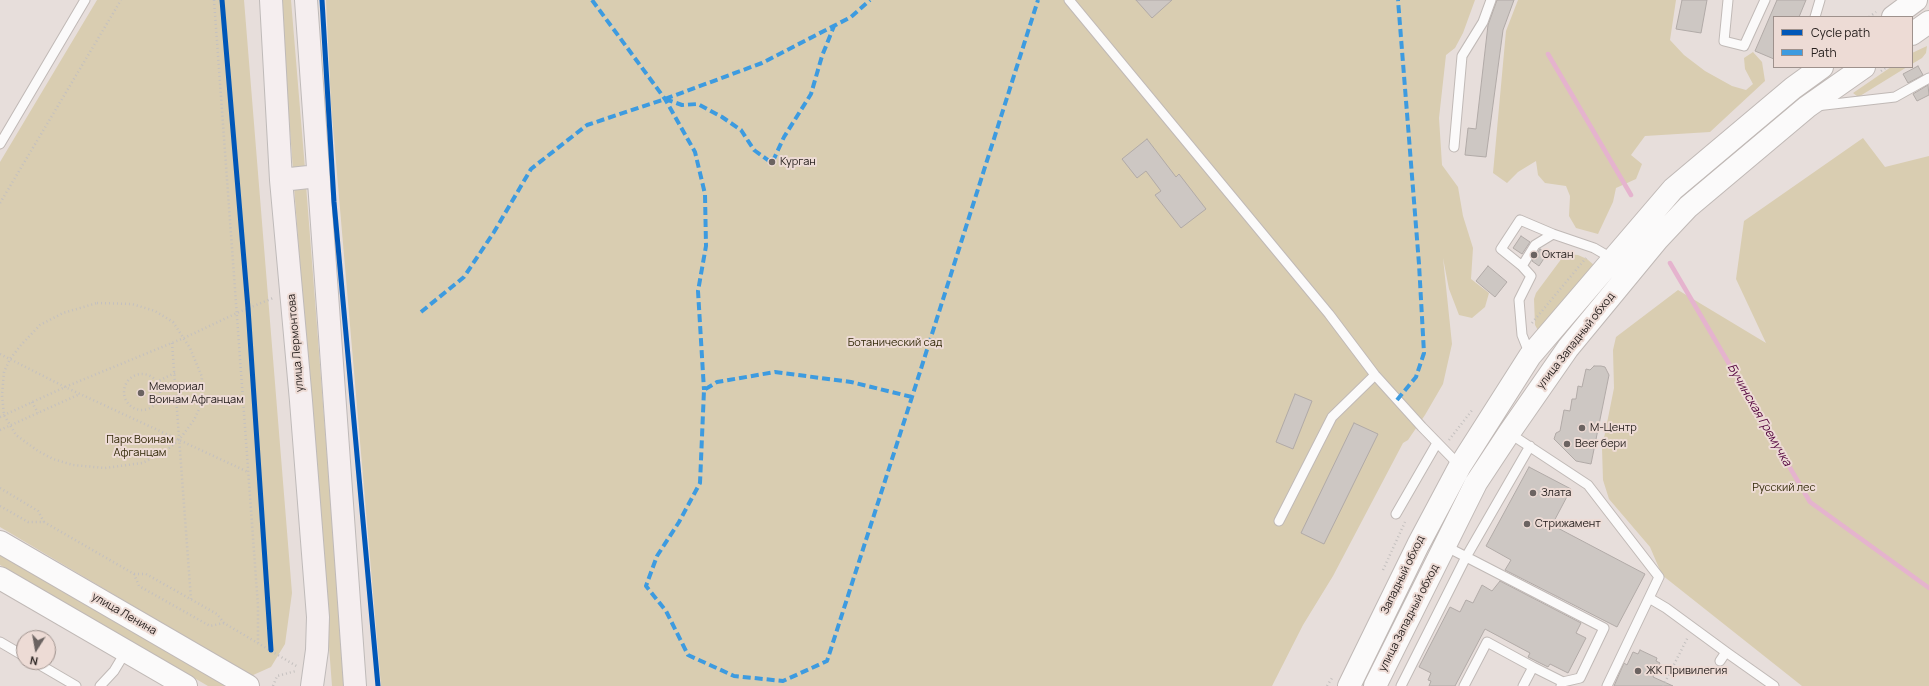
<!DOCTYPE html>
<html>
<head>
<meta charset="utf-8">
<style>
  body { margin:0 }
  #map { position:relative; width:1929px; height:686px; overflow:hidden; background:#e7dedb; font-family:Manrope,sans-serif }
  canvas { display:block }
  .legend { position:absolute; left:1773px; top:16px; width:140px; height:52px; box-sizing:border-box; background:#eddbd5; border:1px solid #9e918c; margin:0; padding:5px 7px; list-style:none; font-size:12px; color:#28211f }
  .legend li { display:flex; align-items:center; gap:8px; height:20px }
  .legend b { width:20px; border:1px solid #9e918c }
  .north { position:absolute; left:16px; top:630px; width:40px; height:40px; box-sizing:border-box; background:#eddbd5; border:1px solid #9e918c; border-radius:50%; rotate:191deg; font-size:11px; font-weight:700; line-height:16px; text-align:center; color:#28211f }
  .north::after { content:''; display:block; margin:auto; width:14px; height:18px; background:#6b6361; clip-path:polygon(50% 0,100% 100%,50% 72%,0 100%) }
</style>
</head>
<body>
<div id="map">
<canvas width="1929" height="686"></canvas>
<ul class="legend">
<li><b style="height:5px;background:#0057b8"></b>Cycle path</li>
<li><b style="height:5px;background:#3d9be0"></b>Path</li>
</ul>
<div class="north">N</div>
</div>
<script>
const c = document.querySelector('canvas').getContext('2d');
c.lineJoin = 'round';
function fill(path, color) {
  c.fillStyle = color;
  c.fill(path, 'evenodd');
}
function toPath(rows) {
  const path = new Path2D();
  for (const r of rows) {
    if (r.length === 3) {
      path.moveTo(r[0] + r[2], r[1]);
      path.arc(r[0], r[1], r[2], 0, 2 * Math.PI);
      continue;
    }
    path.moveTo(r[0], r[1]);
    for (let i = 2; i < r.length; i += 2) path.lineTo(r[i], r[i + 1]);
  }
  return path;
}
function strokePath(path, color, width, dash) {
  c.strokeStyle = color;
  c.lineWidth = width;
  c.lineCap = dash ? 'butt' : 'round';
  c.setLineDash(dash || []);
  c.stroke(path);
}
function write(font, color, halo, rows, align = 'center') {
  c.font = font + ' Manrope,sans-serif';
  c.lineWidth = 4;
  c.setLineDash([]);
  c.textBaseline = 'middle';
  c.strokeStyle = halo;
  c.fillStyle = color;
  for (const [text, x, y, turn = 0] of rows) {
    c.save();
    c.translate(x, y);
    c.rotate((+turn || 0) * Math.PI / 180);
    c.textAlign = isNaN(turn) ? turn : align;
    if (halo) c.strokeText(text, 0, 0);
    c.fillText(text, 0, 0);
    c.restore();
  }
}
fill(toPath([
  [97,0,244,0,292,593,285,644,271,667,251,676,0,527,0,162],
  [280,0,291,0,305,169,293,170],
  [326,0,1475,0,1463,33,1455,48,1446,55,1439,118,1442,165,1458,187,1463,216,1473,248,1471,279,1489,293,1485,307,1472,318,1459,315,1449,289,1443,258,1452,344,1443,384,1425,415,1408,440,1403,443,1333,576,1303,625,1272,686,381,686,331,104],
  [1518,0,1676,0,1670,40,1684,55,1705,71,1732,86,1746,90,1753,84,1745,69,1744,58,1753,52,1762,62,1765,81,1710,132,1645,136,1631,155,1642,164,1636,179,1616,188,1613,202,1598,234,1576,228,1569,216,1570,196,1566,186,1545,183,1538,175,1536,161,1518,172,1507,183,1493,173,1506,31],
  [1927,46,1926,53,1922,58,1912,64,1912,53],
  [1891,67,1907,67,1860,96,1857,96,1853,93],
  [1863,138,1885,167,1929,156,1929,686,1802,686,1662,575,1650,547,1609,499,1603,480,1602,448,1614,388,1613,350,1616,337,1678,290,1766,343,1736,279,1744,221],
  [306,185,345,686,332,686,294,186],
  [1565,254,1578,255,1587,259,1595,266,1539,332,1535,325,1534,299,1536,293],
  [0,554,227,686,208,686,0,565]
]), '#d9cdb1');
strokePath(toPath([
  [1548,54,1631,195],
  [1670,263,1810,502,1929,588]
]), '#e5b3ce', 4.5);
const building = toPath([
  [1136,0,1172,0,1152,18,1136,0],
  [1497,0,1514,0,1503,30,1486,157,1465,155,1468,128,1476,129,1488,25,1497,0],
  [1682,0,1707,0,1701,33,1676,29,1682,0],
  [1777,0,1806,0,1799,17,1774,17,1774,59,1755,51,1777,0],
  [1918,66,1923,75,1908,83,1903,74,1918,66],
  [1928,85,1929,95,1917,101,1913,94,1928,85],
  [1147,139,1176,177,1179,174,1206,209,1181,228,1155,195,1161,191,1146,171,1137,178,1122,159,1147,139],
  [1521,236,1530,242,1522,254,1513,248,1521,236],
  [1540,249,1547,254,1539,266,1532,261,1540,249],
  [1488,266,1507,282,1495,297,1476,281,1488,266],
  [1594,366,1601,366,1605,367,1609,375,1591,464,1576,461,1554,439,1556,433,1560,431,1564,410,1570,411,1572,399,1576,399,1578,386,1582,387,1586,369,1590,370,1594,366],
  [1295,394,1312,401,1293,449,1276,442,1295,394],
  [1354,423,1378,434,1324,544,1301,533,1354,423],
  [1529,467,1571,489,1552,525,1645,574,1617,627,1505,570,1511,560,1486,546,1529,467],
  [1500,581,1581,623,1576,633,1586,638,1568,673,1550,664,1548,667,1528,657,1530,653,1485,629,1455,686,1429,686,1431,681,1428,680,1431,673,1419,667,1450,607,1460,612,1466,600,1473,603,1482,585,1492,591,1500,581],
  [1640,650,1657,658,1656,661,1660,663,1653,677,1673,686,1614,686,1624,663,1627,665,1633,652,1638,654,1640,650]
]);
fill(building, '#cdc7c3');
strokePath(building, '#b1aaa7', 1);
const service = toPath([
  [1069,0,1329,314,1375,375,1422,427,1460,466],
  [1728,0,1724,41,1744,46,1765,0],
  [1815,17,1820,0],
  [1816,106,1895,97,1929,78],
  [0,144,85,0],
  [1454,147,1462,56,1483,22,1491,0],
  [1522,266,1535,245,1553,234],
  [1530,355,1522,335,1519,300,1531,276,1522,266,1501,249,1520,220,1553,234,1594,248,1613,259],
  [1509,433,1588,485,1659,577,1649,598,1666,608,1726,652,1720,661],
  [1396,514,1437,443],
  [1279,521,1332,417,1375,375],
  [1445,546,1604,628,1580,678,1563,682],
  [0,642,24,656],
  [1726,652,1774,686],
  [35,662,76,686],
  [1533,667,1563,682,1561,686],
  [100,686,114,671,126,651],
  [1401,686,1466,557,1530,446],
  [1464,686,1487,642,1533,667,1523,686],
  [1607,686,1649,598]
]);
const secondary = toPath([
  [1893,17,1916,0],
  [1912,34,1929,22],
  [0,542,248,686],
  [0,578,186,686],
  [1349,686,1418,545,1460,466,1530,356,1673,189,1793,88,1822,67],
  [1375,686,1476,483,1509,433,1568,348,1657,240,1688,207,1807,107,1864,67]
]);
const primary = toPath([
  [271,0,281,180,301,401,318,617,317,650,312,686],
  [306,0,355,686],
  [281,180,318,176]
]);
strokePath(service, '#c0b9b6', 11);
strokePath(secondary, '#c0b9b6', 24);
strokePath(primary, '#bfbab9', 24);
strokePath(toPath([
  [214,0,258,606,258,643],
  [1869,17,1876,12],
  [1881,71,1887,67],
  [0,203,121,0],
  [97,303,132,304,155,311,173,322,190,348,202,377,200,407,194,420,179,440,163,453,142,463,105,468,73,465,53,459,38,451,16,435,4,415,2,395,4,372,10,359,21,345,40,325,63,313,97,303],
  [1532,323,1586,258],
  [172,343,191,599],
  [0,354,65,387,248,472],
  [142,392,18],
  [156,382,175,373],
  [32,402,38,413],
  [0,417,65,387,184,338,237,313,273,298],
  [0,430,80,394],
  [1449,440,1473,409],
  [0,488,38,511,44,522],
  [0,506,28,522,44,522,134,574,139,586,210,626,224,623,298,667],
  [363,513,378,686],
  [1383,570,1405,522],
  [134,574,146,574,217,614,224,623],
  [273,686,277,676,296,671],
  [1327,686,1332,678],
  [1663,686,1688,637]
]), '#c4c0bf', 2.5, [1, 3]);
strokePath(service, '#fbfafa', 9);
strokePath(secondary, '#fbfafa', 22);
strokePath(primary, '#f5eeef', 22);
strokePath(toPath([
  [592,0,665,99,695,152,705,194,706,246,698,291,704,390],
  [665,99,682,105,698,104,722,117,741,130,754,150,772,163,784,137,811,94,822,56,834,26],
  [421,312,464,277,494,232,531,169,587,125,665,99,762,63,851,17,870,0],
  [912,397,851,382,775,372,717,382,704,390,700,483,679,522,657,556,646,586,666,611,688,655,734,676,783,681,827,661,912,397,1038,0],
  [1397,400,1416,377,1424,353,1419,264,1398,0]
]), '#3d9be0', 4, [8, 4]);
strokePath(toPath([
  [222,0,248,308,271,650],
  [322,0,334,202,378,686]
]), '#0057b8', 5);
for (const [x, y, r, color] of [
  [772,162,4,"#6b6361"],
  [1534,255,4,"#6b6361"],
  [141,393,4,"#6b6361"],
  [1582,428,4,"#6b6361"],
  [1567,444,4,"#6b6361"],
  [1533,493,4,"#6b6361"],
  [1527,524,4,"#6b6361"],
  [1638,671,4,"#6b6361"]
]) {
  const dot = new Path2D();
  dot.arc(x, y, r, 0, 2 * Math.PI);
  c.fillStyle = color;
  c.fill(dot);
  strokePath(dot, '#eddbd5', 1.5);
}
write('11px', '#28211f', '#eddbd5', [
  ["Курган",780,162],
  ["Октан",1542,255],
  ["Мемориал",149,387],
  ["Воинам Афганцам",149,400],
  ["М-Центр",1590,428],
  ["Beer бери",1575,444],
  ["Злата",1541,493],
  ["Стрижамент",1535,524],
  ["ЖК Привилегия",1646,671]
], 'left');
write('11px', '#28211f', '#eddbd5', [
  ["улица Западный обход",1576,341,-52],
  ["улица Лермонтова",296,343,-95],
  ["Западный обход",1403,575,-64],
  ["улица Ленина",124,614,30],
  ["улица Западный обход",1409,618,-63]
]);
write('11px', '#322908', '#eddbd5', [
  ["Ботанический сад",895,343],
  ["Парк Воинам",140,440],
  ["Афганцам",140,453],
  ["Русский лес",1784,488]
]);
write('italic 12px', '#51003c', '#eddbd5', [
  ["Бучинская Гремучка",1759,415,60]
]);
</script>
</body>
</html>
